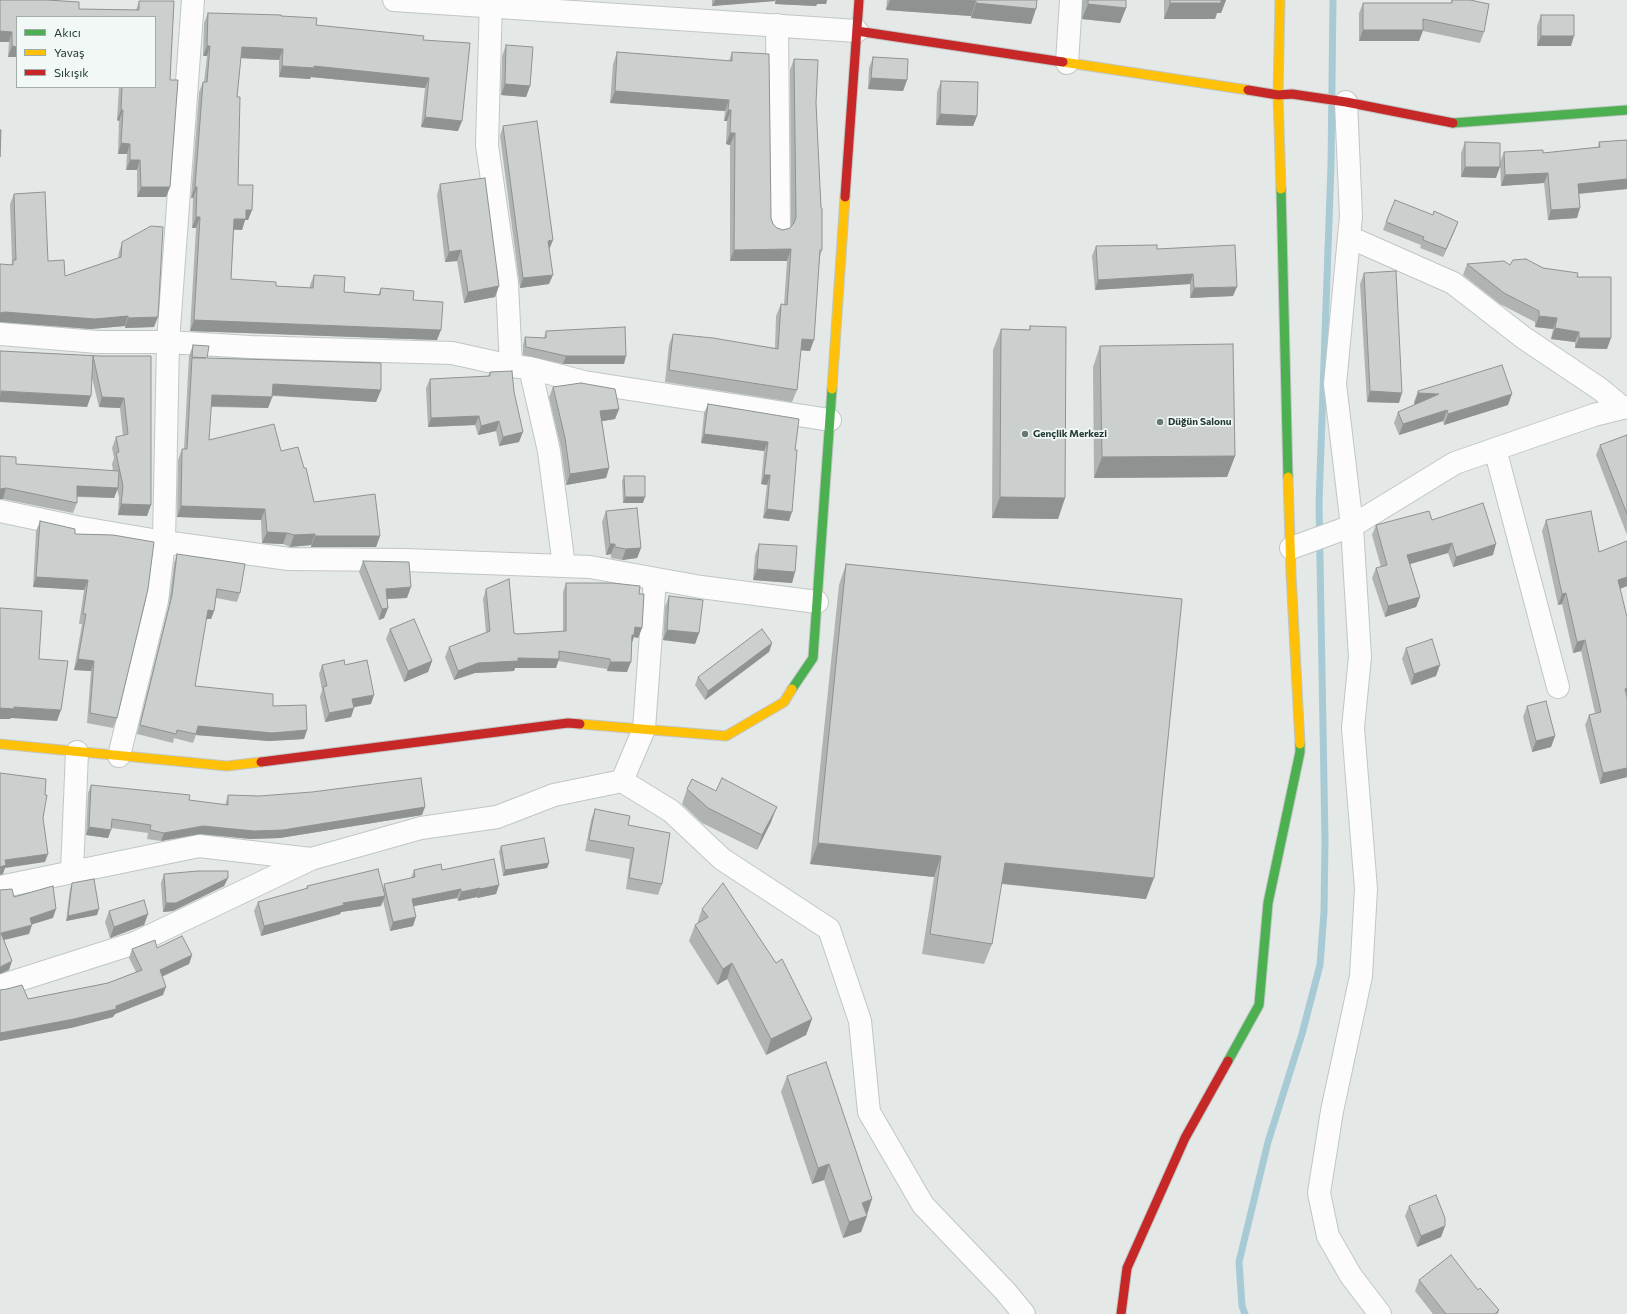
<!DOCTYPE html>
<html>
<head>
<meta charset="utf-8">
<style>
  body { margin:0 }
  #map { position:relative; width:1627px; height:1314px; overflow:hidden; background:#e4e9e7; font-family:Commissioner,sans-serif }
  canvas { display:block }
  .legend { position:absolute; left:16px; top:16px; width:140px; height:72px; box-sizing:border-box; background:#f2f8f6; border:1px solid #9facaa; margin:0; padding:5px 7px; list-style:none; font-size:12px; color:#233b37 }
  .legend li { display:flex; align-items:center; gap:8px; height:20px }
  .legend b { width:20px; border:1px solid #9facaa }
</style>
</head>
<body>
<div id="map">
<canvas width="1627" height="1314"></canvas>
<ul class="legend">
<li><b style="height:5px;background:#4caf50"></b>Akıcı</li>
<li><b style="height:5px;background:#ffc107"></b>Yavaş</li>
<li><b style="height:5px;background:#c62828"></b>Sıkışık</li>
</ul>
</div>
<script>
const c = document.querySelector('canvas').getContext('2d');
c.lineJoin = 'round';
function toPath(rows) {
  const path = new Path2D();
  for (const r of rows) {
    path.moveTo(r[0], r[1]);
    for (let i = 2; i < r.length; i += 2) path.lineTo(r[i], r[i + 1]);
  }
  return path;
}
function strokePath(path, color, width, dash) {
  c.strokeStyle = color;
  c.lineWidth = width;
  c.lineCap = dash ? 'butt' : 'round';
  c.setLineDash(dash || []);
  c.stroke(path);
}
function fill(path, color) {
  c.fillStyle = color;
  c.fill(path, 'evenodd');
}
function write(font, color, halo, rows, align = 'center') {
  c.font = font + ' Commissioner,sans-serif';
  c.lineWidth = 3.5;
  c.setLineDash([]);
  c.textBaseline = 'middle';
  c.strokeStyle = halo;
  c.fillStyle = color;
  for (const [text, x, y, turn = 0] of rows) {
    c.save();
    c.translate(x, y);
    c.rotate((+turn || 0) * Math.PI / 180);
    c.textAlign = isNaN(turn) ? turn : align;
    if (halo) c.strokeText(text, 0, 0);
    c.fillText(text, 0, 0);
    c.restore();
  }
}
strokePath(toPath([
  [1245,1314,1242,1306,1239,1262,1268,1142,1302,1034,1320,965,1324,912,1325,840,1319,503,1331,165,1333,0]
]), '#a7cad5', 7);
const street = toPath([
  [394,0,857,31],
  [491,0,487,145,507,283,511,366],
  [777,25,779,229],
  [1067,63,1071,0],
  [1346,102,1351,216,1335,384,1352,526,1360,657,1353,728,1366,889,1361,976,1332,1111,1319,1193,1328,1236,1351,1276,1380,1314],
  [1349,237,1453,283,1524,338,1600,389,1623,408],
  [0,334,97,342,168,342,251,347,452,353,511,366,530,368,584,382,830,420],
  [530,368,549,451,564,566],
  [1495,449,1558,687],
  [0,511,76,527,164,542,289,559,405,560,590,567,701,587,817,602],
  [1291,548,1352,526,1455,463,1594,415,1627,407],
  [119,756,157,601,164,542,168,342,193,0],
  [622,781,671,811,722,859,829,929,860,1021,869,1112,923,1205,1005,1291,1024,1314],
  [72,872,77,752],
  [0,887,199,846,311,859],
  [0,986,135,943,311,859,421,828,497,817,554,795,622,781,644,729,655,579]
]);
const fast = toPath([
  [1453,123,1627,110],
  [1281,189,1288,477],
  [792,689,813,658,832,389],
  [1228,1061,1259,1005,1268,903,1300,752,1300,744]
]);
const slow = toPath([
  [1280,0,1278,95,1281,189],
  [1063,62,1248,90],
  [832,389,845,197],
  [1288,477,1291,574,1300,744],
  [580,724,726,736,784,702,792,689],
  [0,744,227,766,261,762]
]);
const jam = toPath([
  [857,31,1063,62],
  [1248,90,1278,95,1292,94,1346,102,1453,123],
  [845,197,859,0],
  [261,762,568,723,580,724],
  [1121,1314,1127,1268,1185,1138,1228,1061]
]);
strokePath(street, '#c1c6c4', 24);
strokePath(fast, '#c0c6c4', 11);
strokePath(slow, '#c0c6c4', 11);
strokePath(jam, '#c0c6c4', 11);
strokePath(street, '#fbfcfb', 22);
strokePath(fast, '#4caf50', 9);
strokePath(slow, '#ffc107', 9);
strokePath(jam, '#c62828', 9);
fill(toPath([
  [0,0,47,0,79,2,79,9,136,10,139,1,174,1,170,80,178,80,170,187,166,197,137,197,137,170,126,170,127,154,118,154,119,121,117,120,119,87,155,87,155,17,17,17,17,57,8,57,9,42,0,42],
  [712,0,827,0,826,4,817,4,816,6,775,4,775,1,712,6],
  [887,0,1037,0,1031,24,971,18,971,16,886,10],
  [1082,0,1126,0,1126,8,1120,23,1082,19],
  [1164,0,1226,0,1221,13,1217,13,1215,19,1164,19],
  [1452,0,1470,0,1484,32,1480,43,1423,31,1419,41,1359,41,1359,13,1363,3,1451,3],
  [208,13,281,16,316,25,423,40,458,131,421,127,425,88,311,77,310,79,279,77,279,60,241,58,237,97,238,185,252,210,248,220,245,220,242,230,234,230,231,279,276,286,310,288,310,285,314,275,344,292,378,295,381,288,413,300,437,340,190,331,196,228,192,228,193,198,191,198,199,92,203,82,204,82,207,56,203,56,204,23],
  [1541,15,1571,46,1537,46,1537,26],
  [506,45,530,86,526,97,501,95,502,56],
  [617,52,729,61,732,52,771,218,773,224,777,228,783,230,790,228,791,226,790,70,794,59,816,103,822,250,820,256,810,351,800,350,797,390,792,402,665,382,669,345,673,334,775,348,776,316,781,304,784,305,787,261,730,261,730,145,726,144,727,121,724,121,725,111,610,103,613,64],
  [873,57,907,80,903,91,868,89,869,68],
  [941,81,977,116,973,126,936,125,937,92],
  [503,126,549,284,520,288,500,136],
  [1627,140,1627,189,1579,194,1577,218,1548,220,1544,183,1501,186,1500,162,1504,152,1543,153,1598,147,1599,142],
  [1465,142,1496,178,1461,177,1461,153],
  [440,184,499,286,495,297,464,303,457,261,445,262,437,195],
  [14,194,48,261,65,276,118,258,119,252,122,242,154,327,125,328,125,326,91,329,1,322,12,262,10,204],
  [1386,222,1455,230,1443,257,1420,248,1421,245,1383,230],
  [1096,246,1157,249,1233,296,1190,298,1190,284,1095,290,1092,256],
  [1467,264,1510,265,1543,268,1577,277,1607,349,1575,348,1575,342,1551,339,1553,329,1535,327,1535,322,1500,304,1463,275],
  [1364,273,1399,403,1367,402,1360,284],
  [1030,326,1065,498,1058,519,992,518,993,350,1001,329,1029,330],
  [546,331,624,364,563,364,523,355,523,345,525,337,544,338],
  [193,345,207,358,381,390,376,402,273,396,268,408,211,407,209,440,281,451,304,468,314,502,380,536,376,547,311,547,311,545,290,547,283,544,262,543,261,520,177,517,178,460,182,449,184,449,189,356],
  [1100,346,1235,456,1227,477,1094,478,1093,367],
  [0,351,100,356,151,356,147,516,118,515,119,497,117,489,114,498,77,497,77,503,73,513,3,499,0,499,0,456,16,464,113,471,112,464,114,458,112,448,116,437,123,436,120,408,99,407,92,378,87,407],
  [490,372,514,392,519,442,499,446,496,431,478,435,475,425,428,427,426,388,430,379,488,376],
  [553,387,619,409,615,419,602,421,609,468,606,478,566,485,561,448,549,397],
  [1418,391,1508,405,1444,425,1443,421,1399,435,1394,423,1398,412,1416,404,1414,404,1414,402],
  [708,404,795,450,789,521,763,518,767,485,761,484,764,451,701,443,704,413],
  [1627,435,1627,535,1596,455,1600,445],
  [624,476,643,503,623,503,622,481],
  [606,511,641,548,637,558,622,560,611,558,611,554,606,555,602,522],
  [1432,520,1493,555,1453,567,1448,553,1410,564,1420,597,1416,607,1385,617,1372,578,1376,568,1381,567,1372,535,1376,525],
  [1546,520,1599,552,1627,541,1627,586,1620,589,1627,777,1600,784,1585,725,1589,715,1595,713,1581,651,1573,653,1562,604,1558,605,1542,531],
  [40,521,75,534,113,535,117,718,113,728,87,723,91,671,74,670,82,624,79,624,84,590,33,587,36,531],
  [759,544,795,572,792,583,753,580,755,555],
  [177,554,240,593,237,602,216,598,214,611,211,619,206,619,195,686,273,706,307,730,304,739,269,741,196,735,193,743,174,738,173,743,137,734,169,604,174,563],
  [363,561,407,598,387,599,388,608,384,618,379,620,359,572],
  [846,564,1146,899,1001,884,992,944,984,964,922,954,934,877,810,864,839,585],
  [566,583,639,594,642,628,638,638,634,637,631,643,627,672,607,671,607,669,558,661,556,668,515,668,514,671,475,673,454,680,445,657,449,647,486,633,483,599,486,589,514,633,517,634,563,631,563,592],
  [669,596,699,633,695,644,663,640,665,607],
  [390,629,432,661,428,672,404,682,386,639],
  [772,643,769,652,705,700,695,685,698,677],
  [1406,648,1436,676,1411,685,1402,659],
  [322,665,345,665,371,704,354,707,351,717,325,722,320,697,322,690,319,674],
  [1527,706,1555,736,1551,747,1532,752,1523,717],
  [91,785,189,800,225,805,228,795,422,815,280,838,251,839,200,834,161,841,147,839,148,833,111,828,108,838,86,835,88,793],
  [687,789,771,822,757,850,702,823,682,804],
  [595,809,628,825,662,884,658,895,626,889,630,859,585,851,591,820],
  [501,846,549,863,547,868,503,876,499,852],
  [414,870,442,870,499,885,496,894,477,898,477,897,458,901,457,898,414,906,413,926,390,931,383,901,381,906,341,912,340,914,261,936,254,911,258,902,306,889,307,886,383,889,384,884,411,878],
  [164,874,228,878,224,886,173,911,163,912,161,883],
  [72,883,97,915,66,921,70,889],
  [702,909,812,1019,806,1035,766,1055,727,979,717,985,689,941,695,925,697,924],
  [109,911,148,914,144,925,110,938,105,922],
  [157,948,192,955,189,964,162,976,163,995,115,1014,113,1017,71,1028,28,999,108,983,136,972,129,958,132,949],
  [787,1076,867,1216,861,1232,843,1238,824,1180,812,1184,781,1092],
  [1409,1206,1445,1226,1441,1237,1417,1247,1405,1216],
  [1419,1280,1478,1290,1499,1310,1498,1314,1433,1314,1415,1291]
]), '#afb3b1');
fill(toPath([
  [715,0,775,0,775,1,712,6],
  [776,0,827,0,826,4,817,4,816,6,775,4],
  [890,0,960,0,976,1,971,16,886,10],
  [1220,0,1226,0,1221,13,1217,13,1215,19,1164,19,1170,3],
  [976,3,1036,9,1031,24,971,18],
  [1088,4,1126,8,1120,23,1082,19],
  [1363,30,1423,30,1419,41,1359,41],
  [0,31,12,32,9,42,0,42],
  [1541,36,1574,36,1571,46,1537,46],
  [12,46,17,47,17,57,8,57],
  [207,46,210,46,207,56,203,56],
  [242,47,283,49,279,60,238,58],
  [282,66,314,66,429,78,425,88,311,77,310,79,279,77],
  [871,78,907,80,903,91,868,89],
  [505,84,530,86,526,97,501,95],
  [615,91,729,100,725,111,610,103],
  [121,110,123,110,119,121,117,120],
  [728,110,731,110,727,121,724,121],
  [940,114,977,116,973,126,936,125],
  [425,117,462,121,458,131,421,127],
  [730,133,735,133,730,145,726,144],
  [121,143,130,144,127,154,118,154],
  [130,160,140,160,137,170,126,170],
  [1465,167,1500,167,1496,178,1461,177],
  [1548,173,1544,183,1501,186,1505,175],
  [1627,179,1627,189,1574,194,1578,184],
  [141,187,170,187,166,197,137,197],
  [195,187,197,187,193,198,191,198],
  [1580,208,1577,218,1548,220,1551,210],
  [246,210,252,210,248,220,245,220,242,230,230,229,234,219],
  [196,217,200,217,196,228,192,228],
  [1458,222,1455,230,1443,257,1446,249],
  [553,240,549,250,548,241],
  [791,249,787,261,730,261,734,250],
  [461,250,457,261,445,262,449,252],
  [1193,274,1190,284,1095,290,1098,280],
  [553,275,549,284,520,288,523,278],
  [499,286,495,297,464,303,468,292],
  [1237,287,1233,296,1190,298,1194,288],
  [5,312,128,316,125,326,91,329,0,322,0,313],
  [1539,316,1557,318,1553,329,1535,327],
  [158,317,154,327,125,328,128,318],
  [194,320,441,330,437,340,190,331],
  [1555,328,1579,332,1575,342,1551,339],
  [1579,338,1611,338,1607,349,1575,348],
  [802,339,814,340,810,351,797,350],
  [566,356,626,356,624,364,563,364],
  [273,384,381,390,376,402,269,395],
  [1,391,91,396,87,407,0,402,0,395],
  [1370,391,1402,393,1399,403,1367,402],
  [1418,393,1439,394,1435,405,1414,404],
  [1512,394,1508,405,1444,425,1448,414],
  [212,395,272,397,268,408,208,406],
  [102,397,124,398,120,408,99,407],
  [619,409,615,419,597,422,600,411],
  [1447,410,1443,421,1399,435,1403,424],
  [479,416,475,425,428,427,431,418],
  [499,421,496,431,478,435,481,426],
  [523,432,519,442,499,446,503,437],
  [704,434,768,442,764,451,701,443],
  [1235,456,1227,477,1094,478,1102,457],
  [609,468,606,478,566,485,570,474],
  [764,475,770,475,767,485,761,484],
  [77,486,118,488,114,498,74,496],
  [6,488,3,499,0,499,0,489],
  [625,497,645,497,643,503,623,503],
  [1000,497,1065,498,1058,519,992,518],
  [121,504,151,505,147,516,118,515],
  [181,506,265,509,261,520,177,517],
  [767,509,792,512,789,521,763,518],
  [267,532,287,533,283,544,262,543],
  [315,534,311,545,290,547,294,535],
  [315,536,380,536,376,547,311,547],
  [1452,543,1448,553,1403,566,1407,555],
  [610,544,615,544,611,554,606,555],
  [1496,544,1493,555,1453,567,1456,557],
  [641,548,637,558,622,560,626,549],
  [757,569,795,572,792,583,753,580],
  [36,577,88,580,84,590,33,587],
  [1627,577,1627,586,1614,591,1618,580],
  [411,587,407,598,382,599,386,589],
  [1566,593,1562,604,1558,605,1562,594],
  [1420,597,1416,607,1385,617,1388,606],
  [388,608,384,618,379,620,382,609],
  [208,610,214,611,211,619,205,619],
  [635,627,642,628,638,638,634,637,631,645,628,644],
  [667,630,699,633,695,644,663,640],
  [1585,640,1581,651,1573,653,1577,642],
  [772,643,769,652,705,700,708,691],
  [518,658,559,659,556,668,515,668,514,671,475,673,454,680,458,671,478,663],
  [78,659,94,661,91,671,74,670],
  [432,661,428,672,404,682,408,671],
  [610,662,631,662,627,672,607,671],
  [1440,665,1436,676,1411,685,1414,674],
  [1627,688,1627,698,1625,689],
  [374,695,371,704,349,708,352,699],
  [14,707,61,710,57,721,11,718,10,719,0,719,0,708],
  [354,708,351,717,325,722,329,713],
  [198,726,307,730,304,739,269,741,196,735],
  [1555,736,1551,747,1532,752,1536,741],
  [1627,768,1627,777,1600,784,1603,773],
  [425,807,422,815,280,838,251,839,200,834,161,841,164,833,203,826],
  [777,807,771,822,757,850,762,835],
  [89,827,111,830,108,838,86,835],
  [818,843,941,856,934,877,810,864],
  [48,854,45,862,5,868,3,874,0,875,0,867,5,860],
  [549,863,547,868,503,876,505,870],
  [1005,863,1154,878,1146,899,997,883],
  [228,878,224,886,173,911,163,912,166,903],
  [499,885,496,894,477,898,480,889],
  [480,888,477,897,458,901,461,892],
  [461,889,457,898,409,907,412,899],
  [385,896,381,906,341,912,340,914,261,936,264,926,343,903],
  [56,909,53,918,27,926,30,918],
  [99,909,97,915,66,921,68,916],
  [148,914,144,925,110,938,114,927],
  [416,917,413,926,390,931,393,922],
  [32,925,29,934,0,941,1,933],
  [192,955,189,964,157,979,160,970],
  [12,961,9,970,0,974,0,967],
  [732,963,727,979,717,985,723,969],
  [166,987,163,995,115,1014,113,1017,71,1028,0,1041,0,1033,116,1006],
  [812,1019,806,1035,766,1055,771,1039],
  [829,1164,824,1180,812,1184,818,1168],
  [872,1199,867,1215,862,1203],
  [867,1216,861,1232,843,1238,849,1222],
  [1445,1226,1441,1237,1417,1247,1421,1236]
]), '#8e9290');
const building = toPath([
  [0,0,47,0,79,2,79,9,139,10,139,1,174,1,170,80,178,80,170,187,141,187,140,160,130,160,130,144,121,143,123,110,121,110,122,87,155,87,155,17,17,17,17,47,12,46,12,32,0,31,0,0],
  [960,0,1037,0,1036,9,976,3,976,1,960,0],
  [1088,0,1126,0,1126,8,1088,4,1088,0],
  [1170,0,1221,0,1221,3,1170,3,1170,0],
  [1452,0,1470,0,1489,4,1484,32,1423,19,1423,30,1363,30,1363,3,1452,3,1452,0],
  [208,13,281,15,281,16,317,18,316,25,424,36,423,40,470,43,462,121,425,117,429,78,314,66,314,68,282,66,283,49,242,47,237,97,240,97,238,185,253,185,252,210,246,210,246,219,234,219,231,279,276,282,276,286,313,288,314,275,345,277,344,292,380,295,381,288,414,291,413,300,443,302,441,330,194,320,200,217,196,217,197,187,195,187,203,82,207,82,210,46,207,46,208,13],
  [1541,15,1574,15,1574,36,1541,36,1541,15],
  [506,45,533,47,530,86,505,84,506,45],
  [617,52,732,61,732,52,769,54,771,218,773,224,777,228,783,230,790,228,794,223,796,217,794,59,818,60,816,103,821,208,822,208,822,250,820,250,814,340,802,339,797,390,669,370,673,334,713,338,778,349,781,304,787,305,791,249,734,250,735,133,730,133,731,110,728,110,729,100,615,91,617,52],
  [873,57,908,59,907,80,871,78,873,57],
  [941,81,978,82,977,116,940,114,941,81],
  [537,121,553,240,548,241,553,275,523,278,503,126,537,121],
  [0,130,1,130,0,157,0,130],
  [1627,140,1627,179,1578,184,1580,208,1551,210,1548,173,1505,175,1504,152,1543,150,1543,153,1600,147,1599,142,1627,140],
  [1465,142,1500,143,1500,167,1465,167,1465,142],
  [485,178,499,286,468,292,461,250,449,252,440,184,485,178],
  [45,192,48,261,64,260,65,276,121,257,122,242,151,226,163,227,158,317,128,318,128,316,95,319,5,312,0,313,0,264,13,265,13,260,16,260,14,194,45,192],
  [1395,200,1433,215,1434,211,1458,222,1446,249,1423,240,1424,237,1386,222,1395,200],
  [1157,245,1157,249,1235,245,1237,287,1194,288,1193,274,1098,280,1096,246,1157,245],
  [1526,259,1543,268,1578,273,1577,277,1611,277,1611,338,1579,338,1579,332,1555,328,1557,318,1539,316,1539,311,1504,293,1467,264,1504,261,1510,265,1513,260,1526,259],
  [1396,271,1402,393,1370,391,1364,273,1396,271],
  [1030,326,1066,327,1065,498,1000,497,1001,329,1030,330,1030,326],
  [625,327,626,356,566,356,526,347,525,337,546,338,546,331,625,327],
  [1233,344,1235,456,1102,457,1100,346,1233,344],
  [193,345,209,346,207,358,381,363,381,390,273,384,272,397,212,395,209,440,274,424,281,451,298,447,304,468,306,468,314,502,375,494,380,536,315,536,315,534,294,535,287,533,267,532,265,509,181,506,182,449,187,449,192,358,206,358,192,357,193,345],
  [0,351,100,356,151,356,151,505,121,504,123,486,116,453,119,452,116,437,128,434,124,398,102,397,93,356,91,396,1,391,1,396,0,396,0,351],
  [1502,365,1512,394,1448,414,1447,410,1403,424,1398,412,1439,394,1418,393,1418,391,1502,365],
  [512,371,514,392,523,432,503,437,499,421,481,426,479,416,431,418,430,379,490,376,490,372,512,371],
  [581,383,615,389,619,409,600,411,609,468,570,474,565,438,553,387,581,383],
  [708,404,799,419,795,450,797,450,792,512,767,509,770,475,764,475,768,442,704,434,708,404],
  [1627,435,1627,514,1600,445,1627,435],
  [0,456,16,457,16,464,119,471,118,488,77,486,77,503,6,488,0,489,0,456],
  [624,476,645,476,645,497,625,497,624,476],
  [1483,503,1496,544,1456,557,1452,543,1407,555,1420,597,1388,606,1376,568,1387,565,1376,525,1429,511,1432,520,1483,503],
  [637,508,641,548,626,549,615,547,615,544,610,544,606,511,637,508],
  [1591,511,1599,552,1627,541,1627,577,1618,580,1627,617,1627,688,1625,689,1627,698,1627,768,1603,773,1589,715,1601,712,1585,640,1577,642,1566,593,1562,594,1546,520,1591,511],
  [40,521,75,529,75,534,113,535,154,542,148,589,117,718,90,713,94,661,78,659,86,614,83,614,88,580,36,577,40,521],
  [759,544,797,546,795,572,757,569,759,544],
  [177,554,245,564,240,593,217,589,214,611,208,610,195,686,273,694,273,706,306,705,307,730,272,733,198,726,196,734,177,730,176,734,140,725,172,595,177,554],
  [363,561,409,562,411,587,386,589,388,608,382,609,363,561],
  [846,564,1182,599,1154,878,1005,863,992,944,930,934,941,856,818,843,846,564],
  [509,579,514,633,517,634,566,631,566,583,612,583,640,586,639,594,644,594,642,628,635,627,634,635,632,635,631,662,610,662,610,659,559,651,559,659,518,658,518,661,478,663,458,671,449,647,490,631,486,589,509,579],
  [669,596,703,600,699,633,667,630,669,596],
  [0,608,42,611,39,659,68,661,61,710,14,707,14,709,0,708,0,608],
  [414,619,432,661,408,671,390,629,414,619],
  [762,629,772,643,708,691,698,677,762,629],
  [1432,639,1440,665,1414,674,1406,648,1432,639],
  [344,660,345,665,367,660,374,695,352,699,354,708,329,713,323,687,327,686,322,665,344,660],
  [1546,701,1555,736,1536,741,1527,706,1546,701],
  [0,773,46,779,45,795,47,795,43,818,48,854,5,860,6,865,0,867,0,773],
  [421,778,425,807,283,830,254,831,203,826,164,833,150,830,151,825,112,819,111,830,89,827,91,785,190,795,189,800,228,805,228,795,259,796,312,792,421,778],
  [722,778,777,807,762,835,708,808,687,789,692,779,716,791,722,778],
  [595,809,630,816,628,825,670,833,662,884,629,878,634,848,589,840,595,809],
  [544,838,549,863,505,870,501,846,544,838],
  [494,859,499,885,480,889,480,888,461,892,461,889,412,899,416,917,393,922,384,884,415,877,414,870,441,864,442,870,494,859],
  [378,869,385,896,343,903,344,905,264,926,258,902,308,888,307,886,378,869],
  [198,871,228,871,228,878,176,903,166,903,164,874,198,871],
  [94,879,99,909,68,916,72,883,94,879],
  [723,883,776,963,782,959,812,1019,771,1039,732,963,723,969,695,925,708,917,702,909,723,883],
  [53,886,56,909,30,918,32,925,1,933,12,961,0,967,0,890,12,889,14,897,53,886],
  [144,900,148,914,114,927,109,911,144,900],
  [182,936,192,955,160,970,166,987,116,1006,116,1009,74,1019,0,1033,0,990,7,989,22,985,28,999,108,983,142,970,132,949,155,940,157,948,182,936],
  [826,1062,872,1199,862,1203,867,1216,849,1222,829,1164,818,1168,787,1076,826,1062],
  [1436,1195,1445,1218,1445,1226,1421,1236,1409,1206,1436,1195],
  [1451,1255,1478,1290,1480,1288,1499,1310,1495,1314,1446,1314,1419,1280,1451,1255]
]);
fill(building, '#cbd0ce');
strokePath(building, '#8e9290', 1);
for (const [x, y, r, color] of [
  [1160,422,4,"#677875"],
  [1025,434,4,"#677875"]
]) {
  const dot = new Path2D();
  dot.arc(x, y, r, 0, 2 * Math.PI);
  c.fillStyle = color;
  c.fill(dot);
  strokePath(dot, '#f2f8f6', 1.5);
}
write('bold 10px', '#233b37', '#f2f8f6', [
  ["Düğün Salonu",1168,422],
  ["Gençlik Merkezi",1033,434]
], 'left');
</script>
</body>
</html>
